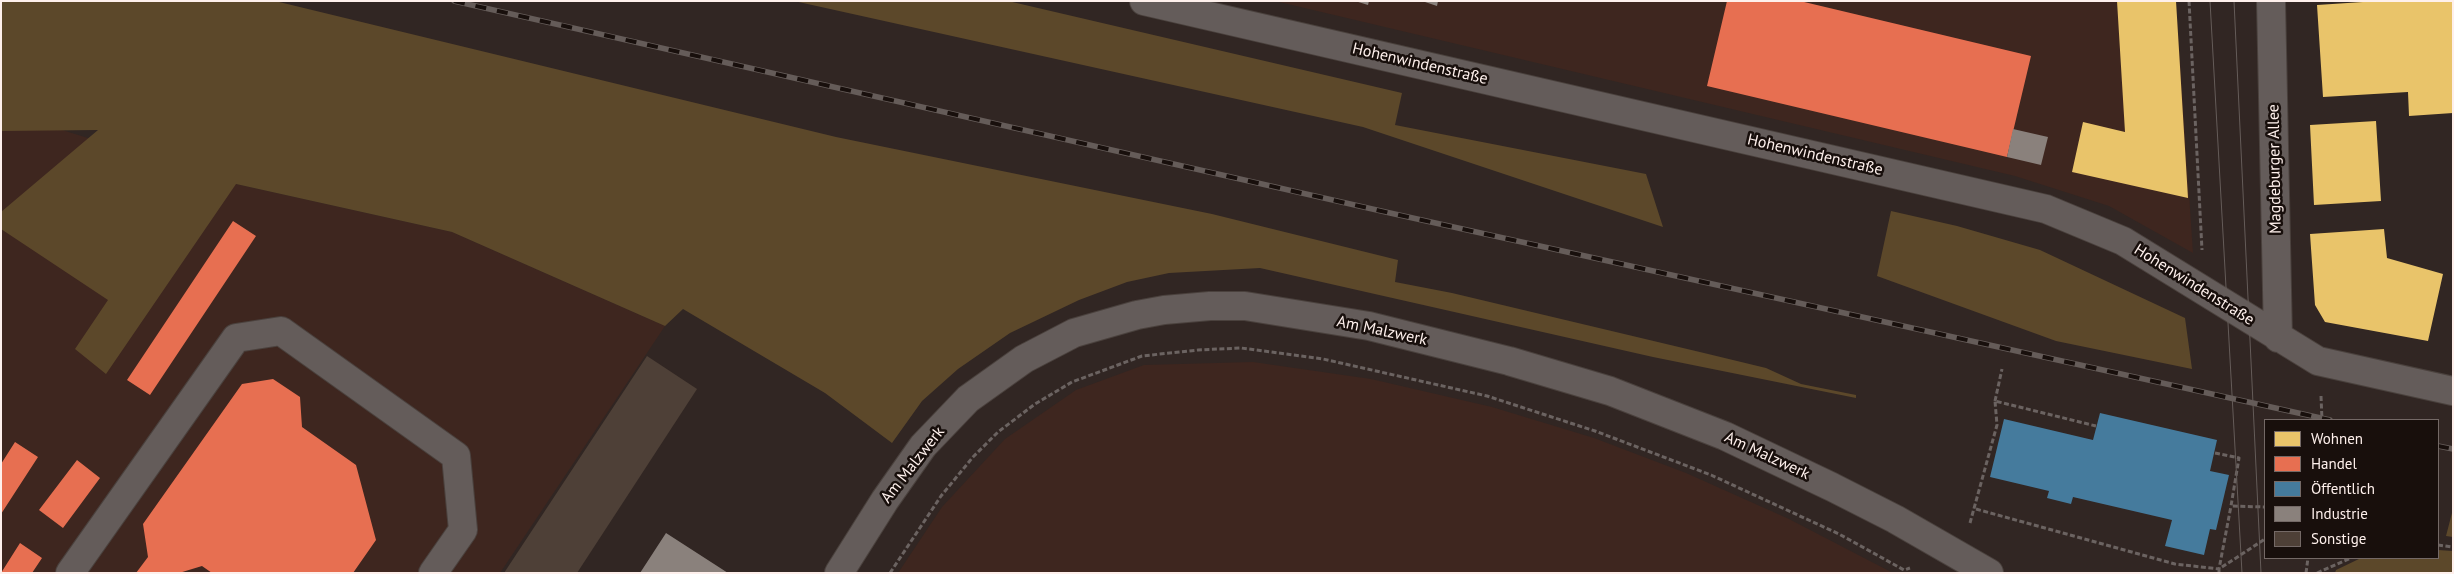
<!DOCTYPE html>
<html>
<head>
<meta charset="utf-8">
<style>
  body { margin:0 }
  #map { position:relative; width:2454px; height:574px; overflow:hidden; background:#312623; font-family:"PT Sans",sans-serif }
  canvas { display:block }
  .frame { position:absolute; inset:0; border:2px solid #fef0ec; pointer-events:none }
  .legend { position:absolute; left:2264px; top:419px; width:175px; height:140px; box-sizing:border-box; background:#180f0c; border:1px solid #746966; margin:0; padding:6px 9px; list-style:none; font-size:15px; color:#fef0ec }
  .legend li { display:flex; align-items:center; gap:10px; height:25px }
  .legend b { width:25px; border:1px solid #746966 }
</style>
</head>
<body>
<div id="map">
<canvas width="2454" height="574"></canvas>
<div class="frame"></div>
<ul class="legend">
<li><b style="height:14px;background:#e9c46a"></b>Wohnen</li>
<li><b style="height:14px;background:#e76f51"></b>Handel</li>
<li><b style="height:14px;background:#457b9d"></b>Öffentlich</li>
<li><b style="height:14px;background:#8a817c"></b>Industrie</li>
<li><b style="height:14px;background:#4e4037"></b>Sonstige</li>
</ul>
</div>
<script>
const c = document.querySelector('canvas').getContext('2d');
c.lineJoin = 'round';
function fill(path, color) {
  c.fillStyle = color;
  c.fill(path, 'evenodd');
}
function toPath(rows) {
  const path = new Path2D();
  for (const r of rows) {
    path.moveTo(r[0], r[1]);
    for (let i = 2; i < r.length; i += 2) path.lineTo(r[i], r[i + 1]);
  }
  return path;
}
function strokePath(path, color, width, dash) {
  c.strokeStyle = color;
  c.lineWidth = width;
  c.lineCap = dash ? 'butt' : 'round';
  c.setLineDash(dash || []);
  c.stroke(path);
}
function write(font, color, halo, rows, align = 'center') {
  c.font = font + ' "PT Sans",sans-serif';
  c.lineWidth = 5;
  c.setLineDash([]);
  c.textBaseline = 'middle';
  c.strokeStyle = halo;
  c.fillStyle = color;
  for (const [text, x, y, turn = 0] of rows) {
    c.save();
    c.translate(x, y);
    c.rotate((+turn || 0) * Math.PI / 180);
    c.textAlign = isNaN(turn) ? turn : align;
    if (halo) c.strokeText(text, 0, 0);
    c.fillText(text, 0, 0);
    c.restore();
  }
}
fill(toPath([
  [1275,1,2176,1,2193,253,2109,206,2015,176],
  [1,111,236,184,452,232,665,326,500,573,1,573],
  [1253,362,1371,379,1492,407,1594,438,1686,473,1789,519,1893,573,898,573,942,507,1005,439,1076,390,1144,365]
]), '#3e261f');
fill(toPath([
  [1,1,275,1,836,137,1212,214,1398,260,1395,282,1452,293,1704,353,1766,368,1801,384,1856,395,1856,398,1653,357,1260,268,1169,273,1127,282,1079,300,1010,333,958,369,922,401,892,443,825,393,683,309,665,326,452,232,236,184,106,374,75,349,108,300,1,229,1,212,98,130,1,131],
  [794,1,1008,1,1402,93,1395,125,1646,174,1663,227,1363,127],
  [1891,211,1957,226,2040,250,2185,318,2192,369,2056,341,1877,276],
  [2453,509,2453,537,2446,536],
  [2438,550,2453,551,2453,573,2335,573,2336,570,2361,558,2438,558]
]), '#5c482a');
fill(toPath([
  [2117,1,2176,1,2188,198,2072,172,2083,122,2125,132],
  [2378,1,2453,1,2453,113,2409,116,2408,92,2323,97,2317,5],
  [2376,121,2381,201,2314,205,2310,125],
  [2384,229,2387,258,2443,274,2428,341,2325,322,2315,305,2310,234]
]), '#e9c46a');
fill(toPath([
  [1727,1,1800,1,2031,56,2007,157,1707,86],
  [233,221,256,236,150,395,127,380],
  [273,379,300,397,302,427,356,465,376,540,353,573,212,573,202,566,179,573,136,573,148,557,143,524,242,384],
  [15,442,38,457,1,514,1,464],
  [77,460,100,478,63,528,39,510],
  [20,543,42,558,32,573,1,573]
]), '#e76f51');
fill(toPath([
  [2100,413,2217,440,2210,471,2229,475,2216,530,2210,529,2204,555,2165,546,2172,520,2073,497,2071,504,2047,498,2049,491,1990,477,2004,419,2093,440]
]), '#457b9d');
fill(toPath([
  [1355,1,1369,1,1368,5],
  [1422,1,1438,1,1437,6],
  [2013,129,2048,137,2041,165,2007,157],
  [666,533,728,573,640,573]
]), '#8a817c');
fill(toPath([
  [647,356,697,389,577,573,504,573]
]), '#4e4037');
const minor = toPath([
  [1144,1,2046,209,2123,241,2318,361,2453,391],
  [2271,1,2278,338],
  [70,573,236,338,281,331,456,456,463,530,433,573],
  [839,573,885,500,923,446,968,399,1024,359,1074,333,1137,315,1164,310,1210,306,1245,306,1369,326,1509,361,1610,391,1725,436,1832,487,1895,519,1989,573]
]);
strokePath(minor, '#4a413d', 30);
strokePath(toPath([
  [2189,1,2202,250],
  [2321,396,2322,420],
  [1995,401,2002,369],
  [2215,453,2239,458,2231,506,2265,507],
  [1976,509,2175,564,2219,569,2231,506],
  [1970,523,1997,425,1995,401,2096,426],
  [2438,545,2453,547],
  [890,573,941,496,973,457,998,432,1035,404,1072,382,1142,356,1198,350,1241,348,1323,359,1487,396,1595,431,1711,475,1839,534,1904,570,1910,568],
  [2219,573,2219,569,2265,539],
  [2306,573,2308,558],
  [2317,573,2351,558]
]), '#6b6361', 3, [5, 2.5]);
strokePath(minor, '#645c5a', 28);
strokePath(toPath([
  [2210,1,2242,573],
  [2234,1,2261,573]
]), '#655c59', 1);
const rail = toPath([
  [454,1,1390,213,2330,420],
  [2438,446,2453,449]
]);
strokePath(rail, '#655c59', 5.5);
strokePath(rail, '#180f0c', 4, [11]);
write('16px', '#fef0ec', '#180f0c', [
  ["Hohenwindenstraße",1420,64,13],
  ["Hohenwindenstraße",1815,155,13],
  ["Magdeburger Allee",2275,169,-91],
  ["Hohenwindenstraße",2194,285,32],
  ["Am Malzwerk",1382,331,12],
  ["Am Malzwerk",1767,456,25],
  ["Am Malzwerk",913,465,-52]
]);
</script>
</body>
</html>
